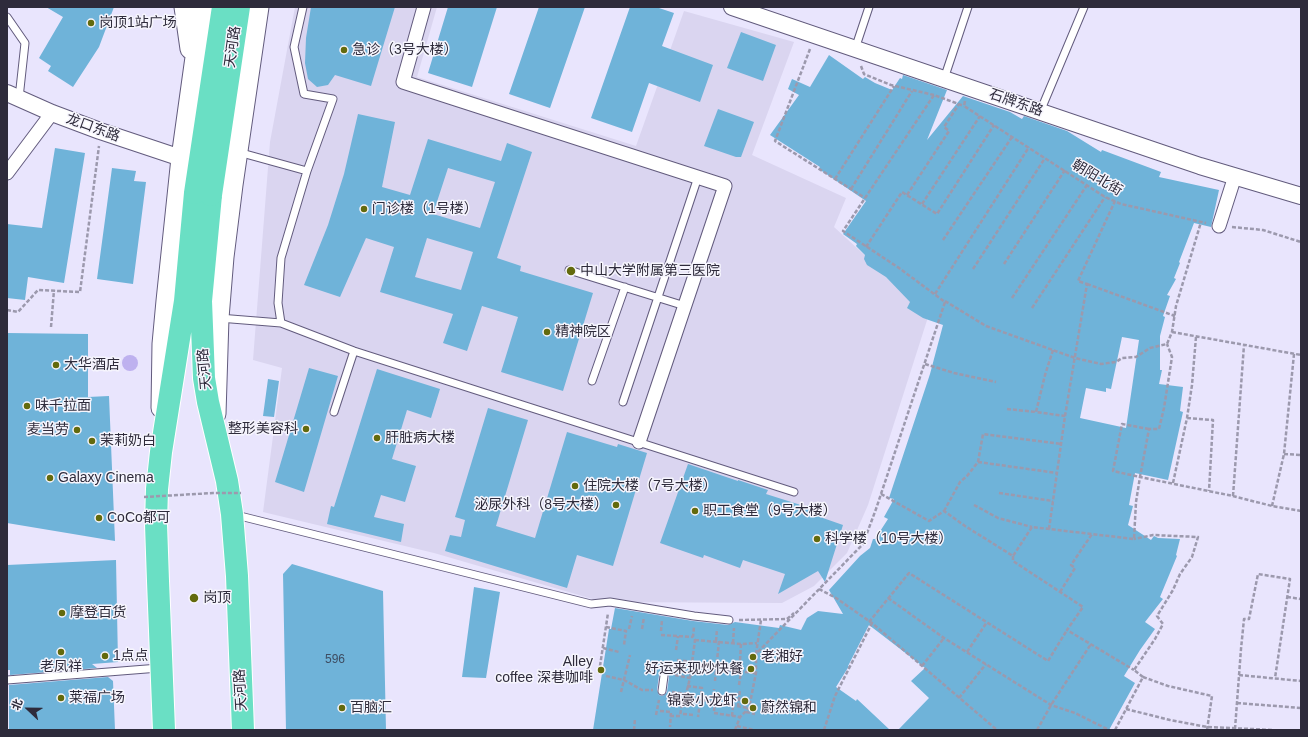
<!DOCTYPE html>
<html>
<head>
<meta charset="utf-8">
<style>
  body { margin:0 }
  #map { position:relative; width:1308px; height:737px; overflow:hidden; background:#e9e5fd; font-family:Arial,"Noto Sans SC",sans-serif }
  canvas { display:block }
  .frame { position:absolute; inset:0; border:8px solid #2e2b3b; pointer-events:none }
  .north { position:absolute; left:8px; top:689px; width:40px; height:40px; -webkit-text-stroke:3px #f6f5fd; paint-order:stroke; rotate:292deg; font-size:11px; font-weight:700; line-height:16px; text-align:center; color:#2e2b3b }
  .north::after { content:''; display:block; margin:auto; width:14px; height:18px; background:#2e2b3b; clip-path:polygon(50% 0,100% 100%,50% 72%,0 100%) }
</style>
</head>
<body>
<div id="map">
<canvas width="1308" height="737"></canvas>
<div class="frame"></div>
<div class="north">北</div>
</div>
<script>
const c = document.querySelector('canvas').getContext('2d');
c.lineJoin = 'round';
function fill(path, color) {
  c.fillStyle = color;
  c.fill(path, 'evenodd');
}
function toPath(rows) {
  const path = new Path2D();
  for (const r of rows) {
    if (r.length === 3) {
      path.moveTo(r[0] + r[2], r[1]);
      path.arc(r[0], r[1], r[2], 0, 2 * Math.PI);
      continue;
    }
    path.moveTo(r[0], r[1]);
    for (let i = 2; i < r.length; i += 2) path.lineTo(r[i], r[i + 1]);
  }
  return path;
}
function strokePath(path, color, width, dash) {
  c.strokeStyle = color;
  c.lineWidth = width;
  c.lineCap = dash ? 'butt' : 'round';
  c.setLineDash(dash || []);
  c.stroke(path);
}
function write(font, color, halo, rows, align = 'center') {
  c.font = font + ' Arial,"Noto Sans SC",sans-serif';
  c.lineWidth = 3;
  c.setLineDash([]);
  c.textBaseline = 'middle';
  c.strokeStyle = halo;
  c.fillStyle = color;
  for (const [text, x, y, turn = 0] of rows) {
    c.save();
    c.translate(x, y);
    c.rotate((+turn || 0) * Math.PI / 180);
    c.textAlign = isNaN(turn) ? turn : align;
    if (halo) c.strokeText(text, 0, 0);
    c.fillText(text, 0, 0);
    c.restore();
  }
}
fill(toPath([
  [295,7,437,7,417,77,636,146,684,11,794,42,752,155,846,198,834,227,929,314,868,505,847,553,814,586,782,603,603,602,434,553,263,512,282,368,253,360,270,142]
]), '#dad5f0');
fill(toPath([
  [130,363,8]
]), '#beb1ef');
fill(toPath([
  [46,7,114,7,99,47,73,87,48,71,51,66,39,58,63,17],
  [311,7,395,7,371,86,335,75,328,85,317,87,308,79,305,63,306,38],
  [448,7,497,7,472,87,428,73],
  [539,7,585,7,550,108,509,94],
  [630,7,656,7,674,13,662,46,713,65,700,102,649,83,632,132,591,118],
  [741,32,776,45,763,81,727,68],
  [829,55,863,79,865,77,875,83,892,90,900,78,902,79,903,75,947,90,927,140,963,96,1010,112,1022,119,1024,116,1067,131,1101,152,1102,150,1161,172,1159,177,1219,190,1211,227,1194,223,1179,262,1180,263,1174,278,1176,279,1167,295,1170,296,1163,316,1165,317,1160,336,1160,370,1162,370,1159,384,1183,387,1180,411,1183,412,1168,480,1135,473,1129,505,1133,506,1128,525,1151,540,1154,536,1158,538,1180,539,1176,555,1177,556,1160,597,1163,599,1145,622,1155,629,1140,650,1124,676,1135,683,1109,730,898,730,929,698,911,681,925,668,869,625,848,666,849,666,836,687,856,701,857,699,890,730,593,730,609,629,611,629,615,608,693,621,728,625,735,622,779,628,780,625,801,630,807,618,818,611,843,614,829,590,860,556,870,548,873,539,875,539,888,519,884,517,894,499,889,498,930,374,943,325,923,318,907,308,910,302,886,277,867,265,864,259,865,255,856,246,857,244,843,234,866,201,819,169,820,167,770,135,799,95,788,89,792,79,810,87],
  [1122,337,1139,340,1126,428,1080,418,1086,388,1106,392,1106,388,1111,389],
  [664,671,667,672,669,677,667,692,664,695,662,696,659,695,657,690,659,675,662,672],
  [718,109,754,122,741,157,736,157,704,146],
  [358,114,395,122,382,187,410,195,428,139,501,161,507,143,532,152,497,258,521,266,520,271,593,293,563,391,501,372,518,317,482,306,467,351,443,343,453,314,380,292,394,247,366,238,340,297,304,285,328,225,344,174],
  [448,168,495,182,480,228,433,214],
  [427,238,473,252,461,290,415,277],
  [55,148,85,153,64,283,28,277,25,300,7,298,7,224,42,228],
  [112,168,136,171,134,181,146,182,133,284,97,279],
  [7,333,88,334,88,397,109,396,115,541,7,523],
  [309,368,338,376,304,492,275,482],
  [377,369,440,389,431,418,407,410,392,459,416,466,405,502,381,495,374,517,404,524,401,542,327,524,331,506,334,507],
  [268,379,279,381,274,417,263,416],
  [488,408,528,420,496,526,535,538,567,432,617,447,618,444,647,453,613,566,577,555,567,588,445,551,450,535,461,537,465,520,455,517],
  [688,464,738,481,738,480,768,490,766,494,807,507,807,505,822,510,820,517,843,525,825,582,818,571,778,594,785,574,743,560,740,568,704,555,703,558,660,543],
  [116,560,118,662,92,664,97,668,10,675,10,670,7,670,7,565],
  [292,564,383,591,386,730,286,730,283,574],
  [474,587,500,592,486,678,462,677],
  [108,677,113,681,115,730,9,730,9,685]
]), '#6fb3d9');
const service = toPath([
  [7,17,25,43,19,98],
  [855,49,869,7],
  [944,79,968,7],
  [1040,112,1084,7],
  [238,152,307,171,333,99,304,94,294,47,303,7],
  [569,270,685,306],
  [219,318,281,323,354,351,794,492],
  [281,323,278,303,281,258,307,171],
  [592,381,625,287],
  [623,402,698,177],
  [334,412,354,351],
  [236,515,591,604,610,602,694,616,729,620],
  [7,680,159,668],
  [662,691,664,676]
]);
const minor = toPath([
  [424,7,403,82,725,186,639,442],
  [7,173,52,113],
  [1219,226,1235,176]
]);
const tertiary = toPath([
  [732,7,1200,166,1301,196],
  [7,93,52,113,100,131,181,158]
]);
const secondary = toPath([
  [184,7,190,49],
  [161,408,162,344,166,301,181,158,202,7],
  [216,414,219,318,224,257,233,185,259,7]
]);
const trunk = toPath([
  [211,195,201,301,204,378,208,402,227,481,232,514,237,576,243,730],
  [164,730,158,581,156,524,157,489,161,452,185,301,195,193]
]);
strokePath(service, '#625b7d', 9);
strokePath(minor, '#625b7d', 15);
strokePath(tertiary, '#625b7d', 18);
strokePath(secondary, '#625b7d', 21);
strokePath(trunk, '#fff', 24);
strokePath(toPath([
  [810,49,775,141,865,198],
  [861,66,864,74,891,85,934,95],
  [965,101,964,106,1105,197,1121,204,1206,223],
  [835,179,894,86],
  [851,189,912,91],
  [907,195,949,131,944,127,959,104],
  [922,204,980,116],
  [1232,227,1263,230,1301,242],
  [943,240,1012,137],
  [866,247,902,192,937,214,994,125],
  [1004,264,1065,170],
  [973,269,1045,158],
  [1087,284,1175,316],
  [935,294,1029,147],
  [1012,298,1087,185],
  [945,301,986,326,1075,358,1101,364,1116,362,1122,358,1136,357,1150,348,1167,344,1172,332,1176,306,1201,222],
  [1032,308,1105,197],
  [7,310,18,312,38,290,80,292,99,146],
  [51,327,54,290],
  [1172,332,1301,355],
  [1053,350,1045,375,1036,412,1065,416],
  [925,364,954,373,996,382],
  [1007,409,1036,412],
  [1187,418,1213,420,1209,491],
  [1149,429,1122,424,1113,471,1140,477,1149,429,1159,429,1164,408,1172,357,1167,344],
  [1284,454,1301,455],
  [978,462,1057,473],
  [1173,483,1187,418,1192,385,1196,337],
  [999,493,1053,501],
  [881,494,929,521,944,511,965,526,1013,556,1032,527,1134,539,1136,502,1140,477,1233,496,1272,506,1301,511],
  [1233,496,1244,345],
  [974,505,998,518,1032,527],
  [1272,506,1284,454,1294,354],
  [944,511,960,482,967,476,978,462,983,434,1061,444],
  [1049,529,1065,416,1087,284,1078,281,1115,201],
  [1013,556,1013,561,1083,607,1067,630,1134,670],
  [819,589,836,598,872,623,997,730],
  [1060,592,1075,568,1071,565,1092,534],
  [1287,597,1301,599],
  [888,598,944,638,1051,705,1075,713,1109,730],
  [739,620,787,619,794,613],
  [869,622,909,573,1048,661,1067,630],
  [606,627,626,631,624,645],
  [629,629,632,616],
  [642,629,644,617],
  [661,631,662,620],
  [661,635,693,637],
  [695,640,741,644,757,643],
  [716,641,717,629],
  [733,643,734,628],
  [603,648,619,652],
  [676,650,678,636],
  [967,652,987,622],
  [756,654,761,620],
  [677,660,692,662],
  [740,660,741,644],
  [600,666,608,613],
  [922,666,944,638],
  [691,667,756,673],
  [675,675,690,678],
  [1239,675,1301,681],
  [606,676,624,680,642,690,653,690],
  [1143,677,1168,686,1212,696,1207,730],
  [715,681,719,641],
  [739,685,741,672],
  [687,686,702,688,698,717],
  [621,692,630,655],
  [672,692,686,694,690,678,695,640,693,637,694,627],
  [959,698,986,664],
  [713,702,714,689],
  [1237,703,1301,708],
  [738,707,740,689],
  [1126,709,1170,720,1207,727,1274,730],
  [660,711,671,712,670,727],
  [714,711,715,703],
  [746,712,755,714],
  [714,713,740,717],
  [683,714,694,715],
  [656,715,659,700],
  [670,716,680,716,683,697,748,708],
  [732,716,733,706],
  [737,726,754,730],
  [1235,729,1241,649,1244,619,1249,619,1258,574,1290,579,1275,678],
  [634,730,635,719],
  [735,730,740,717,749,708,756,673,756,654,863,544,876,509,945,302,899,268,843,231,934,95,964,106],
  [824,730,835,696,872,623],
  [1037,730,1051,705,1091,644],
  [1115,730,1143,677,1134,670,1155,639,1163,624,1157,616,1173,590,1180,574,1192,557,1198,537,1153,535,1134,539]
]), '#9c99ad', 2.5, [4, 2]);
strokePath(service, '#fff', 7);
strokePath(minor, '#fff', 13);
strokePath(tertiary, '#fff', 16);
strokePath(secondary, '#fff', 19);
strokePath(trunk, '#6adfc4', 22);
const trunkBridge = toPath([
  [195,193,223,7],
  [211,195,239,7]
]);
strokePath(trunkBridge, '#fff', 24, []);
strokePath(toPath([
  [144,497,213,493,241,493]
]), '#9c99ad', 2.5, [4, 2]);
strokePath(trunkBridge, '#6adfc4', 22);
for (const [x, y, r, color] of [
  [91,23,4,"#636a0d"],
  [344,50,4,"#636a0d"],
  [364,209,4,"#636a0d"],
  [571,271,5,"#636a0d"],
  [547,332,4,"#636a0d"],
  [56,365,4,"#636a0d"],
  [27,406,4,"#636a0d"],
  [306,429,4,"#636a0d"],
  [77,430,4,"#636a0d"],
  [377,438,4,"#636a0d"],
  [92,441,4,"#636a0d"],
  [50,478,4,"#636a0d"],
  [575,486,4,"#636a0d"],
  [616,505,4,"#636a0d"],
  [695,511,4,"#636a0d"],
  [99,518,4,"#636a0d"],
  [817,539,4,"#636a0d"],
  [194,598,5,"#636a0d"],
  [62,613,4,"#636a0d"],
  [61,652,4,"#636a0d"],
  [105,656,4,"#636a0d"],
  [753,657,4,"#636a0d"],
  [751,669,4,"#636a0d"],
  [601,670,4,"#636a0d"],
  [61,698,4,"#636a0d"],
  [745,701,4,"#636a0d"],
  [342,708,4,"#636a0d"],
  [753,708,4,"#636a0d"]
]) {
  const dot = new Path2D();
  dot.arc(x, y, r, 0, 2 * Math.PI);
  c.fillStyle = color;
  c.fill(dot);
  strokePath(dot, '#f6f5fd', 1.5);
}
write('12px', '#3e4d62', null, [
  ["596",335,660]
]);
write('14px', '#2e2b3b', '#f6f5fd', [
  ["岗顶1站广场",99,23],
  ["急诊（3号大楼）",352,50],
  ["门诊楼（1号楼）",372,209],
  ["中山大学附属第三医院",580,271],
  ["精神院区",555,332],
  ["大华酒店",64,365],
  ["味千拉面",35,406],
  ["整形美容科",298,429,"right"],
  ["麦当劳",69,430,"right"],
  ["肝脏病大楼",385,438],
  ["茉莉奶白",100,441],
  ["Galaxy Cinema",58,478],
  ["住院大楼（7号大楼）",583,486],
  ["泌尿外科（8号大楼）",608,505,"right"],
  ["职工食堂（9号大楼）",703,511],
  ["CoCo都可",107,518],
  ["科学楼（10号大楼）",825,539],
  ["岗顶",203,598],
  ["摩登百货",70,613],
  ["1点点",113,656],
  ["老湘好",761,657],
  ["Alley",593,662,"right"],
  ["coffee 深巷咖啡",593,678,"right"],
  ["老凤祥",61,667,"center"],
  ["好运来现炒快餐",743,669,"right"],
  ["莱福广场",69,698],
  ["锦豪小龙虾",737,701,"right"],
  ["百脑汇",350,708],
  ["蔚然锦和",761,708]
], 'left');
write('14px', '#2e2b3b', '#f6f5fd', [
  ["天河路",233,47,-82],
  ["石牌东路",1016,103,19],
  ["龙口东路",93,128,20],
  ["朝阳北街",1097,178,31],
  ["天河路",205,369,-95],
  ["天河路",241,690,-93]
]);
</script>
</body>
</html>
